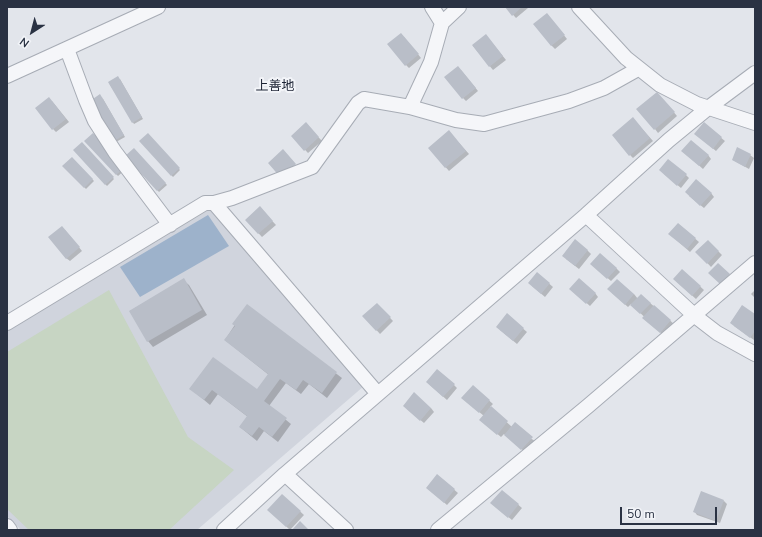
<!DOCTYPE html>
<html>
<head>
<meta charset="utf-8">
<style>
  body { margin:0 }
  #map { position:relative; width:762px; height:537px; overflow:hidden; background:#e2e5eb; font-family:"Nunito Sans",sans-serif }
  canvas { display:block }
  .frame { position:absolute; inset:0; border:8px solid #2a3243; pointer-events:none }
  .north { position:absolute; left:12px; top:12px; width:40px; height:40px; -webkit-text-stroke:3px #f2f4f8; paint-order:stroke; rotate:216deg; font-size:11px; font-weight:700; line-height:16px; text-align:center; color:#2a3243 }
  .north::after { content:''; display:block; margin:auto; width:14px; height:18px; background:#2a3243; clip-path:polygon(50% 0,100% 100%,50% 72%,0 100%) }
  .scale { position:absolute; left:620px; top:507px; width:97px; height:18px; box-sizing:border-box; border:2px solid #2a3243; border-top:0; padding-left:5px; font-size:12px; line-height:14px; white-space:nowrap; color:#2a3243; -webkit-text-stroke:3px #f2f4f8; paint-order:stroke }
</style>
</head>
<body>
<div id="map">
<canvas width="762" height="537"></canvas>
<div class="frame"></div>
<div class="north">N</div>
<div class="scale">50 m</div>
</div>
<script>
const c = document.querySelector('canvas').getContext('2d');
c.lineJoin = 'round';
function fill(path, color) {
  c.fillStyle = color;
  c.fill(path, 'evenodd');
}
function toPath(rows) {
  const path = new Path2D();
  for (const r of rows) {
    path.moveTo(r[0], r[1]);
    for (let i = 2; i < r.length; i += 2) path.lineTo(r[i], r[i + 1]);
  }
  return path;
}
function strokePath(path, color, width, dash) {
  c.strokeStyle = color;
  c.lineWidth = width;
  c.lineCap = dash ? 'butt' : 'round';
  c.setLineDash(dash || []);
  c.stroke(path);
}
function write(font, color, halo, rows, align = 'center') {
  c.font = font + ' "Nunito Sans","Noto Sans JP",sans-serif';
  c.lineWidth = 4;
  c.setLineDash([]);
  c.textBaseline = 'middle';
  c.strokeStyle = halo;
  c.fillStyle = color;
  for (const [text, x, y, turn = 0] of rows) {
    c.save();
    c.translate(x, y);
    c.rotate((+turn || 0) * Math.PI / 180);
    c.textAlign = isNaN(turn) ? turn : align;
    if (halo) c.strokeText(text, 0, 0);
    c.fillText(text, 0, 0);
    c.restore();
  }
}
fill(toPath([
  [207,211,211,211,364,386,197,530,21,530,7,516,7,331]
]), '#d0d4dd');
fill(toPath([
  [109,290,188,437,234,470,169,530,29,530,7,509,7,352]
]), '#c7d5c3');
fill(toPath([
  [208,215,229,246,140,297,120,267]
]), '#9db2cb');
fill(toPath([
  [506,7,527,7,528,8,516,18],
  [550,18,567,39,555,49,551,45],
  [404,37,421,58,409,68,406,65],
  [489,39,506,60,493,70,473,46],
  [461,70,478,91,466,101,463,98],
  [120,79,143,119,134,124,109,83],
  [660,96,677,116,658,133,655,129],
  [102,97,125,137,116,142],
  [52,101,69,122,56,132,53,129],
  [636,122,653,141,633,158,630,155],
  [306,124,322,141,308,153,292,136],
  [704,124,725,141,716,151,699,137],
  [148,135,180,170,173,177,140,141],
  [452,135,469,154,449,171,429,148],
  [85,141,126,169,118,176],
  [82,144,114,179,107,186,74,150],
  [134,150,167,185,159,192,126,156],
  [686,154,708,155,711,159,703,169],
  [750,155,754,158,749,169,733,160],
  [72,158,94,181,86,189,64,166],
  [664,174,686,175,689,178,681,188],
  [711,193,714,197,704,208,689,196],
  [260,208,276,225,262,237,246,220],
  [678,224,699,242,690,252,673,237],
  [65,230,82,251,70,261,66,258],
  [708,241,722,255,711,267,697,252],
  [587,250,591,254,579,269,566,259],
  [595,267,616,268,620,272,611,281],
  [682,270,704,290,696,299,677,282],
  [537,273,553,287,545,297,532,286],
  [183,280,189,285,207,315,153,347,148,341,130,311],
  [755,290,755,298,751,294],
  [574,292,595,293,598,297,590,306],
  [612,293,634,294,638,299,641,295,674,324,664,336,631,304,628,307],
  [377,304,393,321,380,334,364,316],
  [247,306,342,378,327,398,309,384,301,394,286,383,269,406,291,424,278,442,264,431,257,441,240,427,248,417,218,394,210,405,191,389,257,391,269,375,225,340],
  [507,315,527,332,517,344,500,330],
  [755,316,755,338,754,340,734,326],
  [430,385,454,385,457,388,447,400],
  [473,386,493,404,490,407,512,427,535,441,525,452,504,434,501,437,484,423,484,416,466,401],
  [431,408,434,412,424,423,407,409],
  [438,476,458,493,447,505,431,491],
  [502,491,522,508,512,520,495,506],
  [282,495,304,515,290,530,269,510],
  [724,501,727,504,720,523,697,515,694,511]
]), '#0003');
fill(toPath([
  [505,7,522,7,512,16],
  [547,13,565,35,551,46,533,24],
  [401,33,419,54,405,66,387,44],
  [486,34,503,56,489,67,472,45],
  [458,66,476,88,462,99,444,77],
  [118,76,142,117,132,123,108,82],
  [657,92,675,112,654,130,636,109],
  [100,94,124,135,114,141,90,101],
  [49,97,66,119,52,130,35,108],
  [633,117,650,138,629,156,612,135],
  [306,122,319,137,304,151,291,136],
  [704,122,722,137,713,149,694,134],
  [449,130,466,151,445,168,428,148],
  [93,133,125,167,116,175,84,141],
  [148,133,180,168,171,176,139,141],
  [691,140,709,155,699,166,681,151],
  [82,142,114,177,105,185,73,150],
  [737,147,751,154,745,167,732,160],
  [134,148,166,183,157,191,125,156],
  [283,149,296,164,281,178,268,163],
  [72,157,93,179,84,188,62,166],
  [668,159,687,174,677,186,659,170],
  [696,179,712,193,700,206,685,192],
  [260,206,273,221,258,234,245,220],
  [678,223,696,238,687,249,668,234],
  [62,226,80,247,66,259,48,237],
  [575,239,588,250,575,266,562,256],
  [708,240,719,251,707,264,695,252],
  [600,253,617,268,607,279,590,264],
  [718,263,730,274,720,284,708,273],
  [682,269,701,286,692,296,673,279],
  [537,272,550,283,541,294,528,283],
  [184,278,202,310,147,342,129,311],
  [579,278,596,293,586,304,569,289],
  [617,279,634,294,625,305,607,289],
  [641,294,651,303,640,314,630,305],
  [377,303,391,317,376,331,362,316],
  [247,304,337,372,322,393,303,380,296,390,280,379,264,401,287,418,272,437,259,427,252,436,239,427,247,416,212,390,204,400,189,389,213,357,257,389,268,374,224,340,235,326,232,324],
  [654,305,671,320,660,333,642,318],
  [742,305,755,314,755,331,750,338,730,323],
  [507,313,524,328,513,341,496,327],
  [437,369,455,384,443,397,426,382],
  [473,385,490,400,479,413,461,398],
  [414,392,431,408,420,421,403,406],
  [491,406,508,421,497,435,479,420],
  [515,422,533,437,521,450,504,435],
  [437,474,455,489,444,503,426,488],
  [502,490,519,504,508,518,490,503],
  [701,491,724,500,716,521,693,512],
  [282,494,301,511,286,527,267,510],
  [300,521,309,530,292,530]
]), '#b9bec8');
const minor = toPath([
  [432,7,442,23],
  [579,7,626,58,660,85,697,104,755,123],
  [67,49,86,100,95,121,115,152,170,225],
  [7,76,158,7],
  [410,107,431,62,442,23,459,7],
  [214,203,232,198,312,167,358,103,364,99,410,107,456,120,484,124,569,101,604,88,638,69],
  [586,215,695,316,717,333,755,354],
  [7,323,205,203,214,203,378,394],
  [285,474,346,530],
  [7,526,10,530],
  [224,530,285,474,586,215,669,140,708,108,755,73],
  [438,530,588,406,755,263]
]);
strokePath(minor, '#a7acb5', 16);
strokePath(minor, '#f5f6f9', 14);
write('13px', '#1c2334', '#f2f4f8', [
  ["上善地",275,87]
]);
</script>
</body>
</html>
